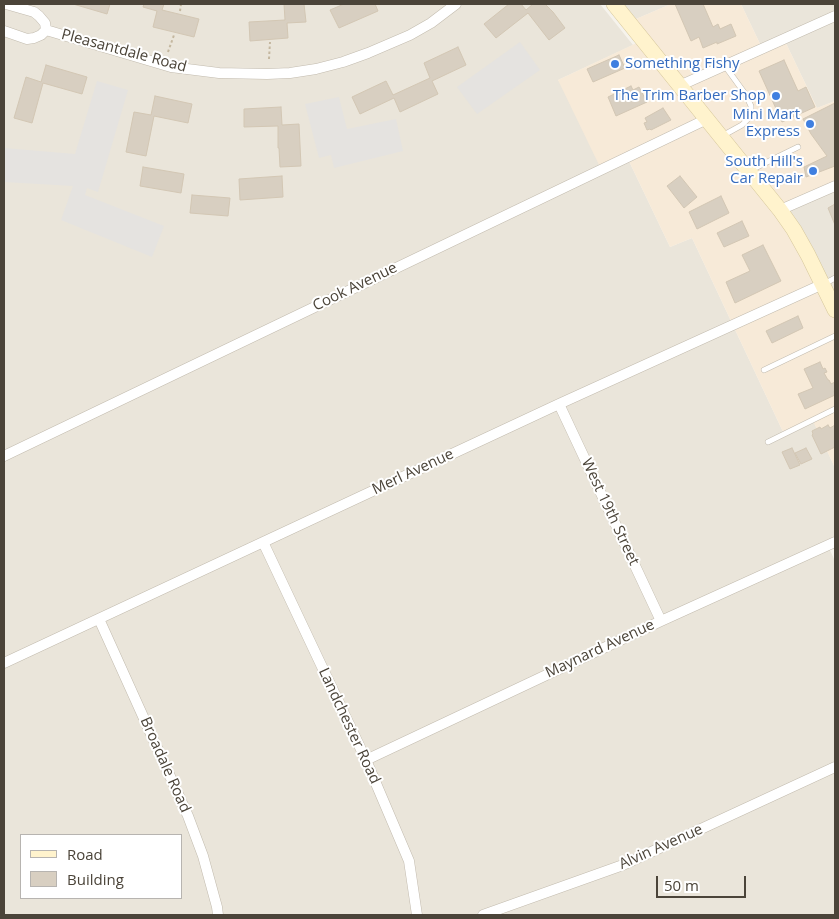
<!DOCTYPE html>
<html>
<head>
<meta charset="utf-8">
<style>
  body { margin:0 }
  #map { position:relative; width:839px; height:919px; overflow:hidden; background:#f6f3ec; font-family:"Open Sans",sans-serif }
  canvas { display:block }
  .frame { position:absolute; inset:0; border:5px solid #4b4439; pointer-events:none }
  .legend { position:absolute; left:20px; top:834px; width:162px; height:65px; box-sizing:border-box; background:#fff; border:1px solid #b7b4b0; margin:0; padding:6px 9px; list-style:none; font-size:15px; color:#4b4439 }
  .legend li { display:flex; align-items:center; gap:10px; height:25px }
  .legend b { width:25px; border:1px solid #b7b4b0 }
  .scale { position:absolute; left:656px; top:876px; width:90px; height:22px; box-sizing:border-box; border:2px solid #4b4439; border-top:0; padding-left:6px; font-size:15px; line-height:18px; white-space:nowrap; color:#4b4439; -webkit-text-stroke:4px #fff; paint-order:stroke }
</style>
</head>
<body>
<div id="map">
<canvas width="839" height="919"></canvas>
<div class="frame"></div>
<ul class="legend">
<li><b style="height:6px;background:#fff3cd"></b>Road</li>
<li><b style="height:14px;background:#d8cfc1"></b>Building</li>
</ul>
<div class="scale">50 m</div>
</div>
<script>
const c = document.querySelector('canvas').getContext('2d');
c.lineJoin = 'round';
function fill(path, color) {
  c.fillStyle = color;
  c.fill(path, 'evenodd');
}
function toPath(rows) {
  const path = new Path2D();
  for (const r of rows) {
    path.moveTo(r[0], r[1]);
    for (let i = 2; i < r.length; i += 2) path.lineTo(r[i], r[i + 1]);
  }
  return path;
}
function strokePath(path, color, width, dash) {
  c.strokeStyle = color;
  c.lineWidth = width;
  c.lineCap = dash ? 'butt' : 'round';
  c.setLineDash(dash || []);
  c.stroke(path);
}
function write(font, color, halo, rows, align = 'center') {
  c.font = font + ' "Open Sans",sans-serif';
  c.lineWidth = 4;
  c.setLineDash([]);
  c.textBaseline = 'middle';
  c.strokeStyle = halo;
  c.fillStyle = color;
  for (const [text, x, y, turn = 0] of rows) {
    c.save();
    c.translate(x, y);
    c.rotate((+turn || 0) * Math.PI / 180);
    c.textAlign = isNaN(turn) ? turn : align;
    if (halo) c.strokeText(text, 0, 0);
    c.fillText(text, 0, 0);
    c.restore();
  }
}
fill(toPath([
  [4,4,600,4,633,45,558,80,627,157,670,247,692,238,784,434,813,420,835,468,835,542,828,546,835,561,835,915,4,915],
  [21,835,181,835,181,898,21,898],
  [614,4,671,4,629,22],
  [741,4,835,4,835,101,817,108,784,39,762,48],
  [835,186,835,310,780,210]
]), '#eae5da');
fill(toPath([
  [671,4,741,4,762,48,784,39,817,108,835,101,835,186,780,211,835,310,835,468,813,421,784,434,692,238,670,247,627,157,601,169,558,80,643,40,629,22]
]), '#f7ead8');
fill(toPath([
  [520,42,540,70,477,114,457,87],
  [97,81,128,90,98,192,87,188,85,195,164,226,152,257,61,220,73,186,4,182,4,148,75,154],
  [339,97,347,129,396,119,403,151,334,168,331,155,319,158,305,104]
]), '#e5e3e0');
const building = toPath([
  [73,4,110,4,107,14,73,4],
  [144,4,164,4,162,10,199,19,194,37,153,27,157,11,143,7,144,4],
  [284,4,304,4,306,22,287,23,288,38,250,41,249,22,285,20,284,4],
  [344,4,375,4,378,11,339,28,330,10,344,4],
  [509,4,521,4,526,10,533,4,545,4,553,12,565,28,549,40,528,13,496,38,484,24,509,4],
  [675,4,703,4,713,27,718,24,720,29,731,24,736,36,717,44,717,42,703,48,699,37,691,41,675,4],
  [458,47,466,65,432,81,438,94,400,112,394,98,360,114,352,97,386,81,393,95,430,78,424,63,458,47],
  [619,55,625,68,593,82,587,69,619,55],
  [784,60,798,91,806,87,815,107,782,122,759,71,784,60],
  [46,65,87,77,82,94,43,83,32,123,14,118,26,77,41,82,46,65],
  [631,86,633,90,639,87,647,102,616,116,608,97,631,86],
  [155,96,192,104,188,123,154,116,146,156,126,152,134,112,151,115,155,96],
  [835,103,835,166,806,177,804,167,827,156,811,134,803,119,835,103],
  [281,107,282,125,299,124,301,166,280,167,279,148,278,148,278,126,244,127,244,109,281,107],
  [663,108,671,120,651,130,650,129,647,130,644,123,647,122,645,118,663,108],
  [143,167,184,174,181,193,140,186,143,167],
  [282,176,283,197,240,200,239,179,282,176],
  [680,176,697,197,684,208,667,186,680,176],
  [192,195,230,198,228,216,190,213,192,195],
  [721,196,729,213,697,229,689,212,721,196],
  [835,204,835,225,828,208,835,204],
  [742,221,749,236,724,247,717,233,742,221],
  [763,245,781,281,735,303,726,282,750,271,742,255,763,245],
  [798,316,803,328,772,343,766,331,798,316],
  [820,362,823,369,825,368,827,372,824,373,828,380,829,380,831,384,835,382,835,390,834,391,835,395,805,409,798,394,813,388,804,369,820,362],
  [828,425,830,428,835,425,835,447,821,454,812,435,813,434,812,431,820,427,821,429,828,425],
  [792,448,800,465,790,469,782,452,792,448],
  [806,448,812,459,801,464,795,453,806,448]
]);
fill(building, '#d8cfc1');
strokePath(building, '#d3c7b4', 1);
const service = toPath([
  [722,136,742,125,751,116,751,106,746,95,725,66],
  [749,171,798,147],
  [824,284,835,278],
  [764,370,835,336],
  [768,442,835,409]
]);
const minor = toPath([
  [46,30,171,67,219,73,267,74,290,73,316,69,343,62,368,53,410,35,431,23,456,4],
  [4,31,27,39,34,38,41,35,46,30,45,23,39,16,34,12,6,4],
  [679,86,835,16],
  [780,210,835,186],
  [559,404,661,621],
  [4,456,707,119],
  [263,542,366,760,409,861,417,915],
  [99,619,188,816,203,856,217,907,218,915],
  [4,663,559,404,823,284],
  [366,760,661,621,835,542],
  [483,915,623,865,835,767]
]);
const secondary = toPath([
  [614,4,780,210,794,230,808,255,835,310]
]);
strokePath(service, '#c2bbae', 6);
strokePath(minor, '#c2bbae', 11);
strokePath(secondary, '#d6c79b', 16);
strokePath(toPath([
  [180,11,181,4],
  [168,52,174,35],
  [269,59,270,42]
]), '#c4b79f', 2, [2.5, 2.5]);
strokePath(service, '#fff', 5);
strokePath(minor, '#fff', 10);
strokePath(secondary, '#fff3cd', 15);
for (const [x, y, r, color] of [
  [615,64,5,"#3f7fe0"],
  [776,96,5,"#3f7fe0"],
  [810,124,5,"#3f7fe0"],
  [813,171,5,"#3f7fe0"]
]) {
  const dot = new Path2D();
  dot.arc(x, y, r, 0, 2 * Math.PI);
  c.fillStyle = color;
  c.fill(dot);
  strokePath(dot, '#fff', 2);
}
write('15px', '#4b4439', '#fff', [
  ["Pleasantdale Road",124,51,15],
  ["Cook Avenue",355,287,-26],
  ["Merl Avenue",413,472,-25],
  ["West 19th Street",610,512,65],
  ["Maynard Avenue",600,649,-25],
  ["Landchester Road",349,726,65],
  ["Broadale Road",165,765,66],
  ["Alvin Avenue",661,847,-24]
]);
write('15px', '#366cbe', '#fff', [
  ["Something Fishy",625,64,"left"],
  ["The Trim Barber Shop",766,96],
  ["Mini Mart",800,115],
  ["Express",800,132],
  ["South Hill's",803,162],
  ["Car Repair",803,179]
], 'right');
</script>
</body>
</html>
